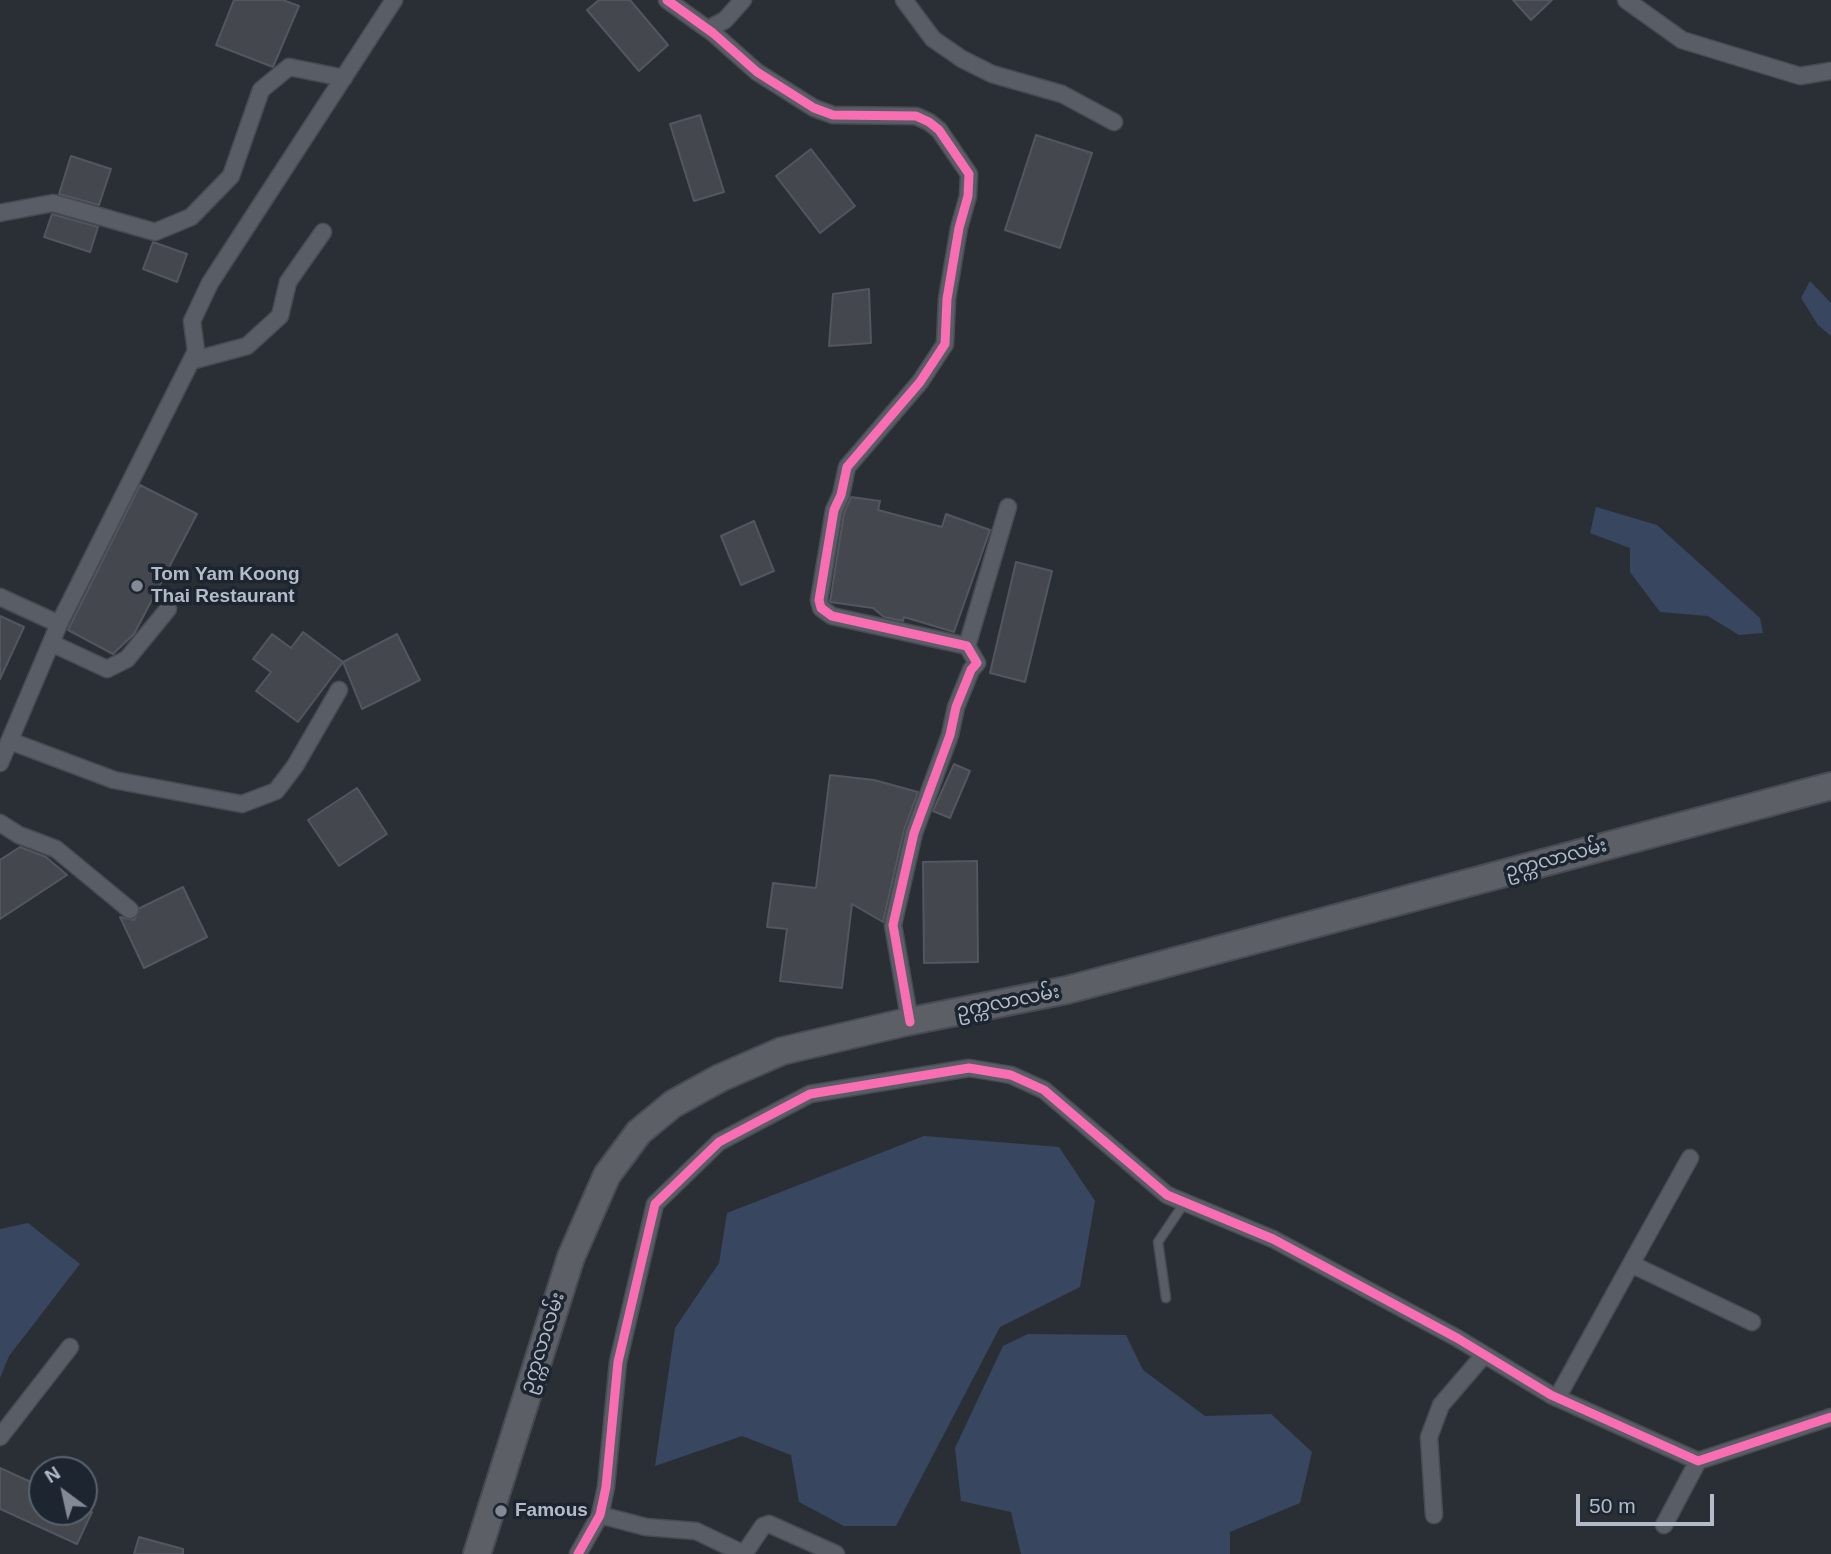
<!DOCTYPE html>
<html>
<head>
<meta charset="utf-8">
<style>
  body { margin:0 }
  #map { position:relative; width:1831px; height:1554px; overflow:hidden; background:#2a2f36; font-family:Helvetica,sans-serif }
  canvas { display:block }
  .north { position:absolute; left:28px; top:1456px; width:70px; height:70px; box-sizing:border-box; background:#1d2531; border:2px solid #59616d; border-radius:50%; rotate:327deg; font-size:19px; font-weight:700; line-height:28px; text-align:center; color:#b4bbc8 }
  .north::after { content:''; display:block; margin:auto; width:24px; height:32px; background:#848a95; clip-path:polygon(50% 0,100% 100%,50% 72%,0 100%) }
  .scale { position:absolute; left:1576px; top:1494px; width:138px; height:32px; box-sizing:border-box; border:4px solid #b4bbc8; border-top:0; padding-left:9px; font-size:21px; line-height:24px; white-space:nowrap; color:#b4bbc8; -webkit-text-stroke:5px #1d2531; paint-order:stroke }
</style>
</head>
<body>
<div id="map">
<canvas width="1831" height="1554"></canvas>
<div class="north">N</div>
<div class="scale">50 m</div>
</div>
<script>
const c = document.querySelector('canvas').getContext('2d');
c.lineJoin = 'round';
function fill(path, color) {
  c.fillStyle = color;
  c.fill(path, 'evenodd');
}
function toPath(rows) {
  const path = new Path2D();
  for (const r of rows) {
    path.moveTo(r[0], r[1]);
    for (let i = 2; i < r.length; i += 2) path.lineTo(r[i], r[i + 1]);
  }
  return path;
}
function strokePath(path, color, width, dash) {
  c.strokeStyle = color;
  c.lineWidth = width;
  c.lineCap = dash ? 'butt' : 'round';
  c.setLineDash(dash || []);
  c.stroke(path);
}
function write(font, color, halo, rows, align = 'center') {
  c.font = font + ' Helvetica,"Noto Sans Myanmar",sans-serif';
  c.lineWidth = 7;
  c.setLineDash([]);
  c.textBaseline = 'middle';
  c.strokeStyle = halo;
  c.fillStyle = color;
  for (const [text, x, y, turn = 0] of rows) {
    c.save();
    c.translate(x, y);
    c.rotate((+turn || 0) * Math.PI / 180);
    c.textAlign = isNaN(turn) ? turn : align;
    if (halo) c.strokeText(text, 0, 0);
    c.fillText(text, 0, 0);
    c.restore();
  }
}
fill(toPath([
  [1810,281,1831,303,1831,336,1818,325,1801,298],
  [1596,507,1657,525,1760,618,1763,633,1739,635,1708,616,1660,612,1630,572,1630,548,1590,533],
  [924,1136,1059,1147,1095,1201,1080,1287,1000,1327,896,1526,844,1526,799,1502,791,1455,742,1436,655,1466,675,1328,719,1263,727,1213],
  [28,1223,80,1264,9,1356,0,1378,0,1229],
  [1028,1334,1126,1335,1143,1370,1205,1416,1271,1414,1312,1452,1300,1503,1230,1532,1230,1554,1021,1554,1011,1512,961,1501,955,1448,1003,1346]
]), '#38475f');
const building = toPath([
  [234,0,283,0,299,6,273,67,216,45,234,0],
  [599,0,630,0,668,45,639,71,587,10,599,0],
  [1513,0,1552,0,1531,20,1513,0],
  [700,115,724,192,694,201,670,124,700,115],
  [1036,135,1092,153,1060,248,1005,230,1036,135],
  [811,149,855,206,820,233,776,176,811,149],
  [71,156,111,169,99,205,59,194,71,156],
  [52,214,98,227,90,252,44,237,52,214],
  [153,242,187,254,177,282,143,269,153,242],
  [869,289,871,343,829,346,833,294,869,289],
  [140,485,197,514,134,634,113,654,68,630,140,485],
  [851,497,880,501,878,510,942,527,946,514,990,530,954,632,904,617,903,621,884,617,873,608,830,602,844,513,851,497],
  [754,521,774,571,741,585,721,536,754,521],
  [1016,562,1052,571,1025,682,990,673,1016,562],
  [0,616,24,627,0,679,0,616],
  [303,632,343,662,298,722,256,691,271,672,253,659,272,634,291,648,303,632],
  [397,634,420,680,362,709,343,662,397,634],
  [954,764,970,771,950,818,933,811,954,764],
  [830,775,874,780,918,792,904,830,883,922,852,904,842,988,780,981,787,929,767,927,773,883,816,888,830,775],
  [357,788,387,834,339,866,308,820,357,788],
  [20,847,46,857,67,875,0,919,0,860,20,847],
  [977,861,978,962,924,963,923,862,977,861],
  [183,887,207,937,144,968,120,917,134,920,140,908,183,887],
  [0,1468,42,1487,42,1512,92,1512,77,1544,0,1509,0,1468],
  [139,1537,183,1549,183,1554,134,1554,139,1537]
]);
fill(building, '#44484e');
strokePath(building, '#52565e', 2);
const lane = toPath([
  [1166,1298,1158,1242,1185,1202]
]);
const street = toPath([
  [667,0,713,33,757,72,814,108,833,115,916,116,929,122,939,130,969,174,968,196,959,228,947,299,945,344,920,382,847,467,841,495,834,510,819,600,821,608,832,616,967,646,977,663,971,670,956,707,950,735,914,833,893,925,910,1022],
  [904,0,933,39,962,59,992,74,1062,94,1114,122],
  [1626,0,1682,40,1800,76,1831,71],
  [708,29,725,20,743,0],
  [0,213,53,203,155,232,191,217,231,176,261,90,289,67,344,78],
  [191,361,247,346,280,316,288,282,323,232],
  [0,597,59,624],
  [51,643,107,669,127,659,168,609],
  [967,646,1008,507],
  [10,741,114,780,242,804,276,791,295,766,339,690],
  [0,763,59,624,196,351,192,321,210,283,394,0],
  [0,823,19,835,56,849,130,910],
  [1631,1264,1690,1158],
  [1557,1398,1631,1264,1752,1322],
  [0,1437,70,1347],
  [600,1515,646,1527,696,1531,740,1552,746,1551,763,1526,769,1524,836,1554],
  [1434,1515,1429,1437,1441,1405,1484,1355],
  [1664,1525,1698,1461],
  [578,1554,600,1515,606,1487,618,1362,655,1204,719,1142,810,1094,969,1068,1011,1075,1044,1090,1167,1195,1273,1239,1457,1338,1551,1395,1698,1461,1831,1417]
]);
const primary = toPath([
  [477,1554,571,1257,607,1175,639,1132,673,1104,720,1078,782,1051,906,1022,1067,990,1831,786]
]);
strokePath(lane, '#484b51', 11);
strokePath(street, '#484b51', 19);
strokePath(primary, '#484b53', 30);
strokePath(lane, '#595d65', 8);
strokePath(street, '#595d65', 16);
strokePath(primary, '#5c6066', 26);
strokePath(toPath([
  [667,0,713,33,757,72,814,108,833,115,916,116,929,122,939,130,969,174,968,196,959,228,947,299,945,344,920,382,847,467,841,495,834,510,819,600,821,608,832,616,967,646,977,663,971,670,956,707,950,735,914,833,893,925,910,1022],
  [578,1554,600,1515,606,1487,618,1362,655,1204,719,1142,810,1094,969,1068,1011,1075,1044,1090,1167,1195,1273,1239,1457,1338,1551,1395,1698,1461,1831,1417]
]), '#f96db3', 9);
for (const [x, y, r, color] of [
  [137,586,7,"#848a95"],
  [501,1511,7,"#848a95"]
]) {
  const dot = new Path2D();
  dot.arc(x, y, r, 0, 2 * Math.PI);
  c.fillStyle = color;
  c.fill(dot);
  strokePath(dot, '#1d2531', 2.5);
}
write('bold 19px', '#b4bbc8', '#1d2531', [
  ["Tom Yam Koong",151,575],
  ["Thai Restaurant",151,597],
  ["Famous",515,1511]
], 'left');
write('19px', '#b4bbc8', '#1d2531', [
  ["ဥက္ကလာလမ်း",1556,859,-15],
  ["ဥက္ကလာလမ်း",1008,1002,-11],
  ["ဥက္ကလာလမ်း",543,1343,-72]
]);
</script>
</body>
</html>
